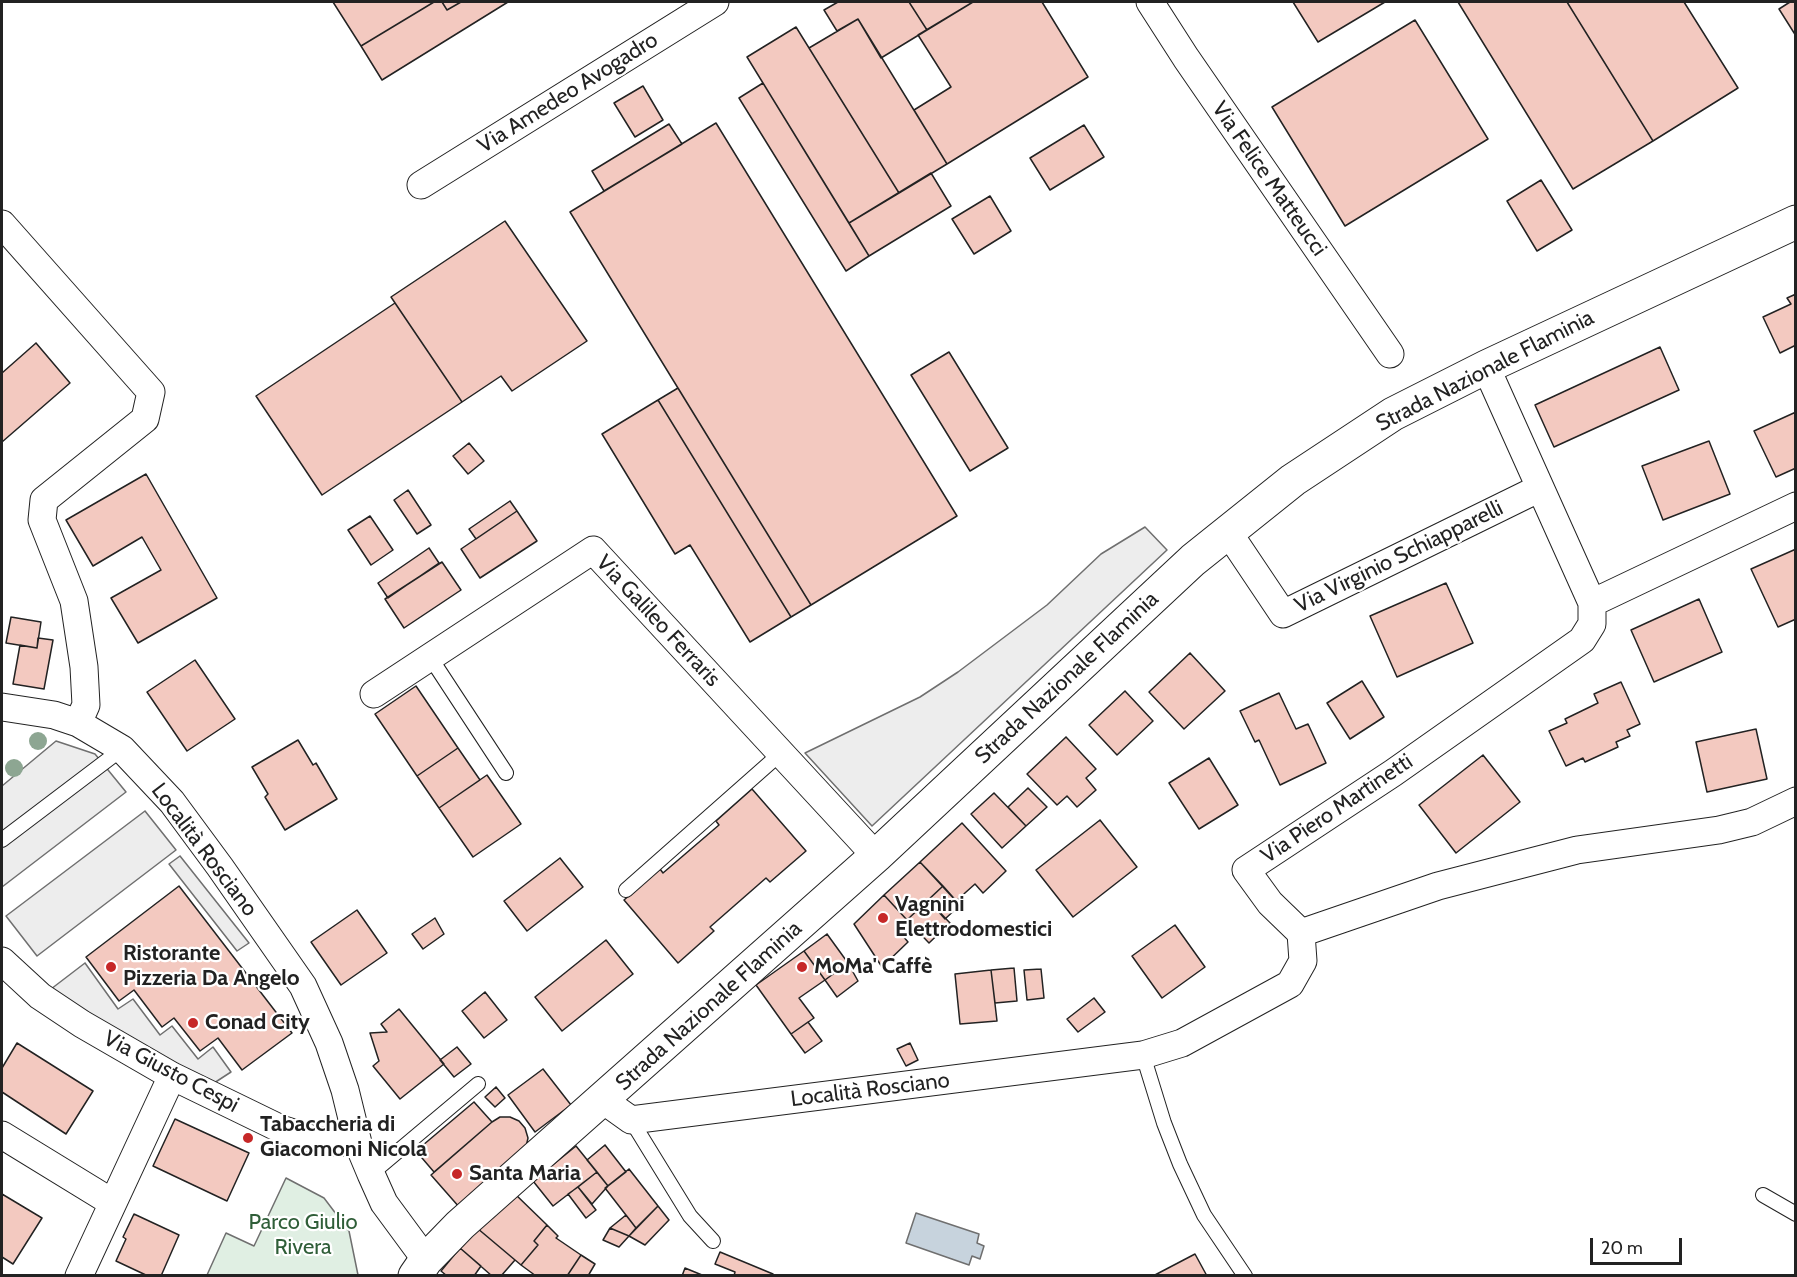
<!DOCTYPE html>
<html>
<head>
<meta charset="utf-8">
<style>
  body { margin:0 }
  #map { position:relative; width:1797px; height:1277px; overflow:hidden; background:#fff; font-family:Cabin,sans-serif }
  canvas { display:block }
  .frame { position:absolute; inset:0; border:3px solid #222; pointer-events:none }
  .scale { position:absolute; left:1590px; top:1238px; width:92px; height:27px; box-sizing:border-box; border:3px solid #222; border-top:0; padding-left:8px; font-size:18px; line-height:21px; white-space:nowrap; color:#222; -webkit-text-stroke:4px #fff; paint-order:stroke }
</style>
</head>
<body>
<div id="map">
<canvas width="1797" height="1277"></canvas>
<div class="frame"></div>
<div class="scale">20 m</div>
</div>
<script>
const c = document.querySelector('canvas').getContext('2d');
c.lineJoin = 'round';
function fill(path, color) {
  c.fillStyle = color;
  c.fill(path, 'evenodd');
}
function toPath(rows) {
  const path = new Path2D();
  for (const r of rows) {
    path.moveTo(r[0], r[1]);
    for (let i = 2; i < r.length; i += 2) path.lineTo(r[i], r[i + 1]);
  }
  return path;
}
function strokePath(path, color, width, dash) {
  c.strokeStyle = color;
  c.lineWidth = width;
  c.lineCap = dash ? 'butt' : 'round';
  c.setLineDash(dash || []);
  c.stroke(path);
}
function write(font, color, halo, rows, align = 'center') {
  c.font = font + ' Cabin,sans-serif';
  c.lineWidth = 4.5;
  c.setLineDash([]);
  c.textBaseline = 'middle';
  c.strokeStyle = halo;
  c.fillStyle = color;
  for (const [text, x, y, turn = 0] of rows) {
    c.save();
    c.translate(x, y);
    c.rotate((+turn || 0) * Math.PI / 180);
    c.textAlign = isNaN(turn) ? turn : align;
    if (halo) c.strokeText(text, 0, 0);
    c.fillText(text, 0, 0);
    c.restore();
  }
}
const green = toPath([
  [286,1178,324,1198,349,1231,358,1275,207,1275,226,1233,254,1246,286,1178]
]);
fill(green, '#e0efe3');
strokePath(green, '#6f6f6f', 1.5);
const parking = toPath([
  [1145,527,1167,550,872,826,805,753,920,697,958,672,1047,605,1101,554,1145,527],
  [56,741,95,754,126,792,2,887,2,786,56,741],
  [145,811,176,850,37,956,6,916,145,811],
  [180,856,249,943,237,951,169,864,180,856],
  [85,963,118,1009,133,999,160,1035,172,1026,198,1059,213,1047,231,1072,211,1085,122,1034,51,989,85,963]
]);
fill(parking, '#ededed');
strokePath(parking, '#6f6f6f', 1.5);
const water = toPath([
  [916,1213,979,1234,977,1243,984,1246,980,1259,972,1256,969,1265,906,1243,916,1213]
]);
fill(water, '#c7d3dd');
strokePath(water, '#6f6f6f', 1.5);
const building = toPath([
  [333,2,434,2,361,46,333,2],
  [434,2,442,2,447,10,461,2,508,2,382,80,361,46,434,2],
  [442,2,461,2,447,10,442,2],
  [838,2,909,2,927,30,881,58,858,19,837,31,824,10,838,2],
  [909,2,973,2,927,30,909,2],
  [973,2,1042,2,1088,77,947,164,914,110,951,87,918,35,973,2],
  [1293,2,1385,2,1318,42,1293,2],
  [1458,2,1567,2,1653,141,1573,189,1458,2],
  [1567,2,1684,2,1738,88,1653,141,1567,2],
  [1790,2,1796,2,1796,36,1779,9,1790,2],
  [858,19,947,164,899,193,809,48,858,19],
  [1415,20,1488,139,1345,226,1272,107,1415,20],
  [796,27,899,193,849,223,747,57,796,27],
  [763,83,869,256,846,271,739,98,763,83],
  [643,86,663,120,635,137,614,103,643,86],
  [716,123,957,516,811,605,570,212,716,123],
  [669,124,682,144,604,191,592,171,669,124],
  [1084,125,1104,157,1050,190,1030,158,1084,125],
  [931,173,951,206,869,256,849,223,931,173],
  [1541,180,1572,230,1537,251,1507,201,1541,180],
  [990,196,1011,231,974,254,952,219,990,196],
  [505,221,587,341,512,391,501,376,462,402,391,297,505,221],
  [1796,294,1796,345,1780,353,1763,317,1791,304,1787,298,1796,294],
  [395,303,462,402,322,495,256,396,395,303],
  [36,343,70,383,2,442,2,373,36,343],
  [1660,347,1679,390,1554,447,1535,405,1660,347],
  [949,352,1008,448,970,471,911,375,949,352],
  [678,388,811,605,791,617,658,400,678,388],
  [658,400,791,617,750,642,690,545,675,554,602,434,658,400],
  [1796,412,1796,468,1776,477,1754,431,1796,412],
  [1709,441,1730,494,1663,520,1642,466,1709,441],
  [469,443,484,461,468,474,453,456,469,443],
  [146,474,217,598,138,643,111,598,161,570,142,537,93,566,66,520,146,474],
  [408,490,431,525,417,534,394,500,408,490],
  [510,501,517,511,476,539,469,529,510,501],
  [517,511,537,541,480,578,461,549,517,511],
  [370,516,393,550,371,565,348,530,370,516],
  [429,548,439,563,388,598,378,583,429,548],
  [1796,549,1796,619,1778,627,1751,569,1796,549],
  [442,562,461,590,404,628,385,599,442,562],
  [1446,583,1473,643,1397,677,1370,616,1446,583],
  [1699,599,1722,652,1654,682,1631,630,1699,599],
  [11,617,41,622,37,648,6,643,11,617],
  [38,638,53,640,44,689,13,684,20,645,37,648,38,638],
  [1190,653,1225,691,1184,729,1149,692,1190,653],
  [195,660,235,719,187,751,147,692,195,660],
  [1362,681,1384,717,1350,739,1327,703,1362,681],
  [1621,682,1640,724,1627,730,1630,736,1616,742,1618,747,1585,762,1583,758,1566,766,1549,731,1567,723,1565,719,1598,703,1594,694,1621,682],
  [416,686,458,748,417,776,375,714,416,686],
  [1125,691,1153,721,1117,755,1089,725,1125,691],
  [1279,693,1296,729,1308,724,1326,763,1280,785,1259,740,1255,742,1240,711,1279,693],
  [1756,729,1767,779,1707,792,1696,742,1756,729],
  [1066,737,1096,769,1086,778,1096,790,1077,807,1067,796,1057,805,1027,774,1066,737],
  [298,740,313,765,316,763,337,799,285,830,265,797,268,794,252,767,298,740],
  [458,748,480,780,439,808,417,776,458,748],
  [1483,755,1520,802,1456,853,1419,805,1483,755],
  [1209,758,1238,805,1199,829,1169,783,1209,758],
  [487,775,521,824,473,857,439,808,487,775],
  [1028,788,1047,807,1026,826,1008,807,1028,788],
  [752,789,806,851,770,882,766,878,710,927,714,931,678,963,624,900,660,869,663,873,719,825,716,821,752,789],
  [994,793,1026,826,1002,848,971,814,994,793],
  [1100,820,1137,867,1073,917,1036,870,1100,820],
  [962,823,1006,871,983,893,975,884,956,901,920,862,962,823],
  [560,858,583,887,527,931,504,901,560,858],
  [920,862,943,886,907,920,884,895,920,862],
  [179,886,292,1033,242,1070,218,1038,200,1051,174,1018,162,1027,134,990,119,1001,86,957,179,886],
  [943,886,960,905,945,919,928,900,943,886],
  [884,895,907,920,897,929,908,942,882,967,854,924,884,895],
  [928,900,950,923,929,943,907,920,928,900],
  [357,910,387,953,341,985,311,942,357,910],
  [435,918,444,934,423,949,412,934,435,918],
  [1175,925,1205,967,1162,998,1132,956,1175,925],
  [827,934,848,963,825,980,804,951,827,934],
  [606,940,633,974,562,1031,535,997,606,940],
  [804,951,825,980,799,998,814,1018,791,1034,756,985,804,951],
  [848,963,858,981,837,997,825,980,848,963],
  [1014,968,1017,1001,995,1003,991,970,1014,968],
  [1041,969,1044,998,1027,1000,1024,970,1041,969],
  [991,970,997,1021,960,1024,955,974,991,970],
  [485,992,507,1020,484,1038,462,1011,485,992],
  [1094,998,1105,1012,1078,1032,1067,1019,1094,998],
  [399,1009,444,1064,400,1099,373,1066,379,1061,370,1033,387,1032,381,1024,399,1009],
  [808,1022,822,1041,805,1053,791,1034,808,1022],
  [17,1043,93,1091,66,1134,2,1092,2,1068,17,1043],
  [910,1043,918,1060,906,1066,897,1049,910,1043],
  [457,1047,471,1064,454,1077,440,1060,457,1047],
  [543,1069,571,1105,535,1132,508,1095,543,1069],
  [496,1087,505,1098,495,1107,485,1097,496,1087],
  [474,1102,492,1122,434,1172,416,1151,474,1102],
  [500,1117,510,1117,519,1121,525,1128,528,1138,526,1147,460,1208,431,1175,492,1122,500,1117],
  [175,1119,249,1153,227,1201,153,1166,175,1119],
  [605,1145,626,1172,608,1186,587,1160,605,1145],
  [576,1146,597,1172,553,1206,533,1181,576,1146],
  [629,1169,658,1206,636,1228,605,1188,629,1169],
  [597,1172,608,1186,592,1204,578,1187,597,1172],
  [578,1187,596,1210,586,1218,568,1194,578,1187],
  [514,1193,547,1225,534,1241,538,1245,521,1265,477,1228,514,1193],
  [2,1194,42,1218,13,1264,2,1257,2,1194],
  [658,1206,669,1220,645,1245,629,1236,658,1206],
  [134,1214,179,1235,161,1276,148,1276,116,1261,126,1239,123,1237,134,1214],
  [626,1215,636,1228,629,1236,610,1228,626,1215],
  [547,1225,558,1236,556,1238,581,1255,567,1276,536,1276,521,1265,538,1245,534,1241,547,1225],
  [477,1228,515,1260,501,1276,492,1276,460,1248,477,1228],
  [610,1228,629,1236,619,1247,603,1240,610,1228],
  [460,1248,481,1266,474,1276,447,1276,441,1271,460,1248],
  [720,1252,773,1274,773,1276,734,1276,735,1272,715,1264,720,1252],
  [1195,1254,1207,1276,1153,1276,1195,1254],
  [581,1255,595,1264,588,1276,567,1276,581,1255],
  [685,1268,702,1275,702,1276,682,1276,685,1268]
]);
fill(building, '#f3c9c0');
strokePath(building, '#222', 1.5);
const lane = toPath([
  [430,657,506,773],
  [2,840,122,749],
  [626,890,781,753],
  [1143,1055,1164,1123,1180,1164,1204,1215,1245,1276],
  [631,1120,690,1216,713,1241],
  [371,1174,478,1084],
  [1763,1195,1796,1214]
]);
const street = toPath([
  [1150,2,1186,58,1390,354],
  [421,185,715,2],
  [2,224,151,392,145,419,44,500,42,520,74,601,84,667,86,705,78,723],
  [1228,532,1283,614,1540,488],
  [1592,603,1796,506],
  [374,694,593,550,876,856],
  [2,707,54,715,78,723,122,749,172,802,220,867,303,986,329,1043,345,1090,358,1143,371,1174,384,1203,426,1260],
  [1301,933,1270,903,1246,870,1393,773,1582,640,1592,624,1592,603,1486,367],
  [1301,933,1438,886,1577,850,1719,830,1752,822,1796,801],
  [2,961,40,996,82,1024,172,1076,281,1129,318,1141,358,1143],
  [603,1100,631,1120,1143,1055,1182,1043,1290,984,1303,961,1301,933],
  [2,1135,113,1203],
  [79,1276,172,1076]
]);
const secondary = toPath([
  [415,1276,426,1260,460,1225,876,856,1193,560,1293,480,1393,414,1486,367,1796,222]
]);
strokePath(lane, '#222', 16);
strokePath(street, '#222', 29);
strokePath(secondary, '#222', 35);
strokePath(lane, '#fff', 14);
strokePath(street, '#fff', 27);
strokePath(secondary, '#fff', 33);
c.fillStyle = '#8da692';
for (const [x, y] of [
  [38,741],
  [14,768]
]) {
  c.beginPath();
  c.arc(x, y, 9, 0, 2 * Math.PI);
  c.fill();
}
for (const [x, y, r, color] of [
  [883,918,6,"#c62828"],
  [111,967,6,"#c62828"],
  [802,967,6,"#c62828"],
  [193,1023,6,"#c62828"],
  [248,1138,6,"#c62828"],
  [457,1174,6,"#c62828"]
]) {
  const dot = new Path2D();
  dot.arc(x, y, r, 0, 2 * Math.PI);
  c.fillStyle = color;
  c.fill(dot);
  strokePath(dot, '#fff', 2);
}
write('22px', '#222', '#fff', [
  ["Via Amedeo Avogadro",568,93,-32],
  ["Via Felice Matteucci",1269,179,55],
  ["Strada Nazionale Flaminia",1485,371,-27],
  ["Via Virginio Schiapparelli",1399,557,-26],
  ["Via Galileo Ferraris",658,621,47],
  ["Strada Nazionale Flaminia",1067,678,-43],
  ["Via Piero Martinetti",1337,809,-34],
  ["Località Rosciano",204,850,53],
  ["Strada Nazionale Flaminia",709,1006,-42],
  ["Via Giusto Cespi",171,1072,28],
  ["Località Rosciano",870,1090,-7]
]);
write('bold 22px', '#222', '#fff', [
  ["Vagnini",895,905],
  ["Elettrodomestici",895,930],
  ["Ristorante",123,954],
  ["Pizzeria Da Angelo",123,979],
  ["MoMa' Caffè",814,967],
  ["Conad City",205,1023],
  ["Tabaccheria di",260,1125],
  ["Giacomoni Nicola",260,1150],
  ["Santa Maria",469,1174]
], 'left');
write('22px', '#2f5e38', '#fff', [
  ["Parco Giulio",303,1223],
  ["Rivera",303,1248]
]);
</script>
</body>
</html>
